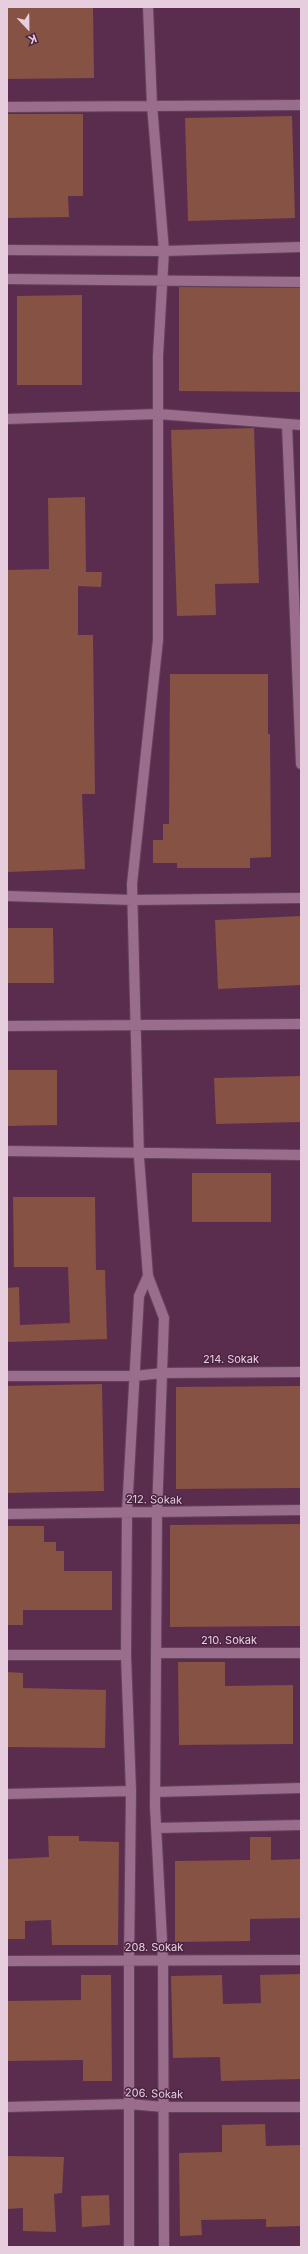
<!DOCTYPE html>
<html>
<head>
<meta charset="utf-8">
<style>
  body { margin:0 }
  #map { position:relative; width:308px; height:2254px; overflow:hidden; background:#4b2442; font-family:Inter,sans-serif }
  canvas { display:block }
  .frame { position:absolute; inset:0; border:8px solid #e7cedf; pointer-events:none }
  .north { position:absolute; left:8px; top:8px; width:40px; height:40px; -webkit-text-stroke:3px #4b2442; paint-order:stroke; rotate:158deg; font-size:11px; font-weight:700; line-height:16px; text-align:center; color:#e7cedf }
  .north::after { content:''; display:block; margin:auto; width:14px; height:18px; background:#e7cedf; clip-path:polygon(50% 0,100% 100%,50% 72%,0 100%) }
</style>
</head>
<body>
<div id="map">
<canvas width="308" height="2254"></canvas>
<div class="frame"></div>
<div class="north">K</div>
</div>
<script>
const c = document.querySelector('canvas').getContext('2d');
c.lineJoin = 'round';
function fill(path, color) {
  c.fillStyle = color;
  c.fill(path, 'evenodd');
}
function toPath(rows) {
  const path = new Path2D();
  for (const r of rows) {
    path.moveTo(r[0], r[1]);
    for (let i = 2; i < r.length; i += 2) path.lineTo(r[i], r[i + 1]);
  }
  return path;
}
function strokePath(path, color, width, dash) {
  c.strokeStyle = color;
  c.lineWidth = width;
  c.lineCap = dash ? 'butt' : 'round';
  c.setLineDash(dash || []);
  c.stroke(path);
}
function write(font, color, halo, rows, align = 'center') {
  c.font = font + ' Inter,sans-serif';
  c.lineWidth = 3;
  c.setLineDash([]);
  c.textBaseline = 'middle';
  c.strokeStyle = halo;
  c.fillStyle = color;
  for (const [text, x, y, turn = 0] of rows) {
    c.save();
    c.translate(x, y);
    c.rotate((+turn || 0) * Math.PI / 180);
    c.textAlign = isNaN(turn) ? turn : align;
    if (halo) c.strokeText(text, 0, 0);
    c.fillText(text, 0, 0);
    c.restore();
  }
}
fill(toPath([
  [7,7,301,7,301,2247,7,2247]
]), '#5a2d4f');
fill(toPath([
  [7,7,93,7,94,78,7,79],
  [7,114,83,114,83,196,68,196,69,217,7,218],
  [292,116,295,218,188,221,185,118],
  [179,287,301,288,301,392,179,391],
  [82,295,82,385,17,385,17,296],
  [254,428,259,583,215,584,216,615,177,616,171,430],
  [85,497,86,572,102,572,101,587,78,586,78,635,93,635,95,794,82,794,85,869,7,872,7,570,49,569,48,498],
  [170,674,268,674,268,734,270,734,271,857,250,858,250,868,177,868,177,863,153,863,153,840,163,840,163,824,169,824],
  [301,916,301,985,218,989,215,920],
  [7,928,53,928,54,983,7,983],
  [7,1070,57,1070,57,1125,7,1126],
  [301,1076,301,1122,216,1124,214,1078],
  [192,1173,271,1173,271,1222,192,1222],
  [13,1197,95,1197,96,1270,105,1270,107,1339,7,1342,7,1288,19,1287,20,1325,70,1323,68,1267,14,1267],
  [102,1384,104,1491,7,1493,7,1386],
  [301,1386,301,1488,176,1489,176,1387],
  [301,1524,301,1626,170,1627,170,1525],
  [7,1526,44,1526,44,1542,56,1542,56,1551,64,1551,64,1571,112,1571,112,1610,23,1610,23,1625,7,1625],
  [178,1662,225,1662,225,1686,293,1685,293,1744,179,1745],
  [7,1672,23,1673,23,1688,106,1690,105,1748,7,1747],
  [48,1836,79,1836,79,1841,119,1842,118,1945,52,1945,51,1920,25,1921,25,1939,7,1939,7,1859,49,1857],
  [250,1837,271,1837,271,1860,301,1859,301,1918,250,1919,250,1941,175,1942,175,1861,250,1860],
  [301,1974,301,2079,221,2081,220,2057,173,2058,171,1976,222,1975,223,2004,261,2003,260,1975],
  [81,1975,111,1975,112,2081,83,2081,83,2060,7,2061,7,2001,81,2000],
  [265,2124,266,2146,301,2145,301,2226,266,2227,266,2219,201,2220,202,2235,180,2236,179,2153,222,2152,222,2125],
  [7,2156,64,2157,62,2193,54,2194,56,2232,23,2231,23,2208,7,2209],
  [109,2195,110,2225,82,2227,81,2196]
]), '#855243');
const minor = toPath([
  [148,7,152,105,164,251,158,356,158,640,132,884,139,1158,148,1276,164,1318,157,1513,155,1806,163,1960,164,2247],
  [7,107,301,105],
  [7,250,164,251,301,247],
  [7,279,301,282],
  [7,419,158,414,301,425],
  [287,425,301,764],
  [7,896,133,900,301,898],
  [7,1026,301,1024],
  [7,1151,301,1155],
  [7,1376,135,1376,162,1373,301,1372],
  [7,1514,301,1510],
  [157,1653,301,1653],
  [7,1655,126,1655],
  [155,1792,301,1788],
  [7,1794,131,1791],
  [156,1828,301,1825],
  [7,1961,301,1960],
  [7,2107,129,2104,164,2107,301,2107],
  [129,2247,129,1960,131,1791,126,1655,127,1511,139,1296,148,1276]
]);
strokePath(minor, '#63425b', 12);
strokePath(minor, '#9a6d8d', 10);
write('11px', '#e7cedf', '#4b2442', [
  ["214. Sokak",231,1360],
  ["212. Sokak",154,1500,1],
  ["210. Sokak",229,1641],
  ["208. Sokak",154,1948],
  ["206. Sokak",154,2094,2]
]);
</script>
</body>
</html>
